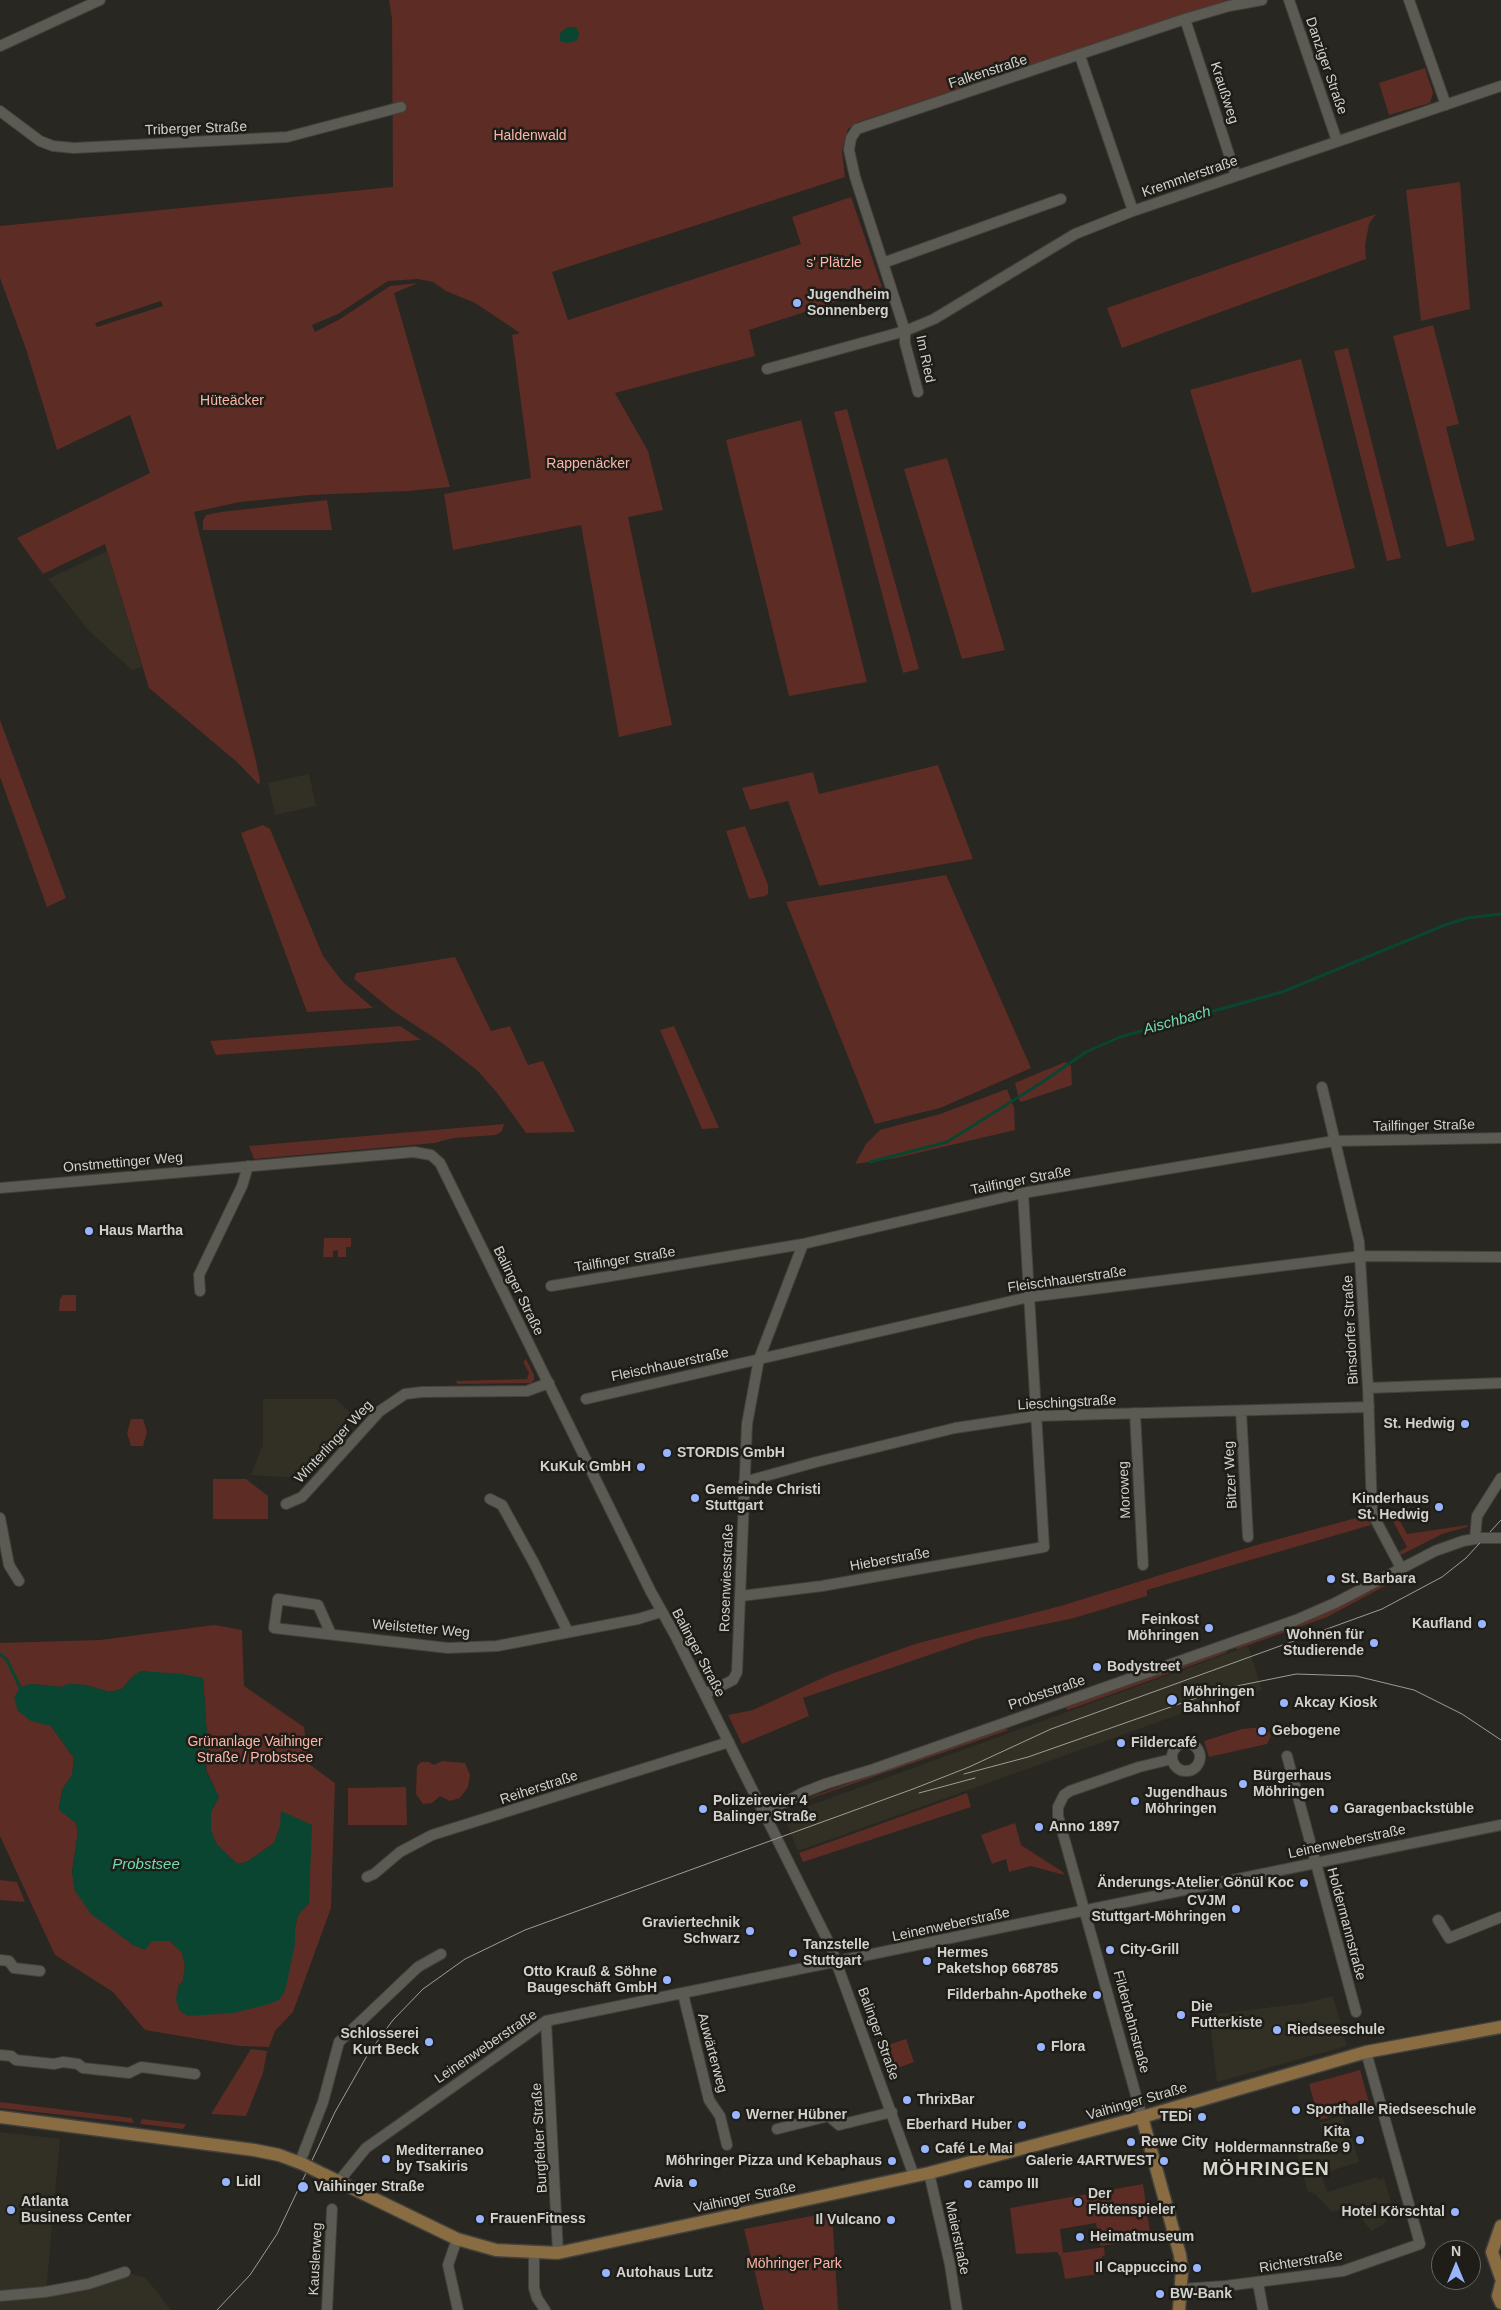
<!DOCTYPE html>
<html>
<head>
<meta charset="utf-8">
<style>
  body { margin:0 }
  #map { position:relative; width:1501px; height:2310px; overflow:hidden; background:#282721; font-family:Helvetica,sans-serif }
  canvas { display:block }
  .north { position:absolute; left:1431px; top:2240px; width:50px; height:50px; box-sizing:border-box; background:#1e1d17; border:1px solid #666560; border-radius:50%; rotate:0deg; font-size:14px; font-weight:700; line-height:20px; text-align:center; color:#d2d1cd }
  .north::after { content:''; display:block; margin:auto; width:18px; height:22px; background:#99b5fd; clip-path:polygon(50% 0,100% 100%,50% 72%,0 100%) }
</style>
</head>
<body>
<div id="map">
<canvas width="1501" height="2310"></canvas>
<div class="north">N</div>
</div>
<script>
const c = document.querySelector('canvas').getContext('2d');
c.lineJoin = 'round';
function fill(path, color) {
  c.fillStyle = color;
  c.fill(path, 'evenodd');
}
function toPath(rows) {
  const path = new Path2D();
  for (const r of rows) {
    if (r.length === 3) {
      path.moveTo(r[0] + r[2], r[1]);
      path.arc(r[0], r[1], r[2], 0, 2 * Math.PI);
      continue;
    }
    path.moveTo(r[0], r[1]);
    for (let i = 2; i < r.length; i += 2) path.lineTo(r[i], r[i + 1]);
  }
  return path;
}
function strokePath(path, color, width, dash) {
  c.strokeStyle = color;
  c.lineWidth = width;
  c.lineCap = dash ? 'butt' : 'round';
  c.setLineDash(dash || []);
  c.stroke(path);
}
function write(font, color, halo, rows, align = 'center') {
  c.font = font + ' Helvetica,sans-serif';
  c.lineWidth = 5;
  c.setLineDash([]);
  c.textBaseline = 'middle';
  c.strokeStyle = halo;
  c.fillStyle = color;
  for (const [text, x, y, turn = 0] of rows) {
    c.save();
    c.translate(x, y);
    c.rotate((+turn || 0) * Math.PI / 180);
    c.textAlign = isNaN(turn) ? turn : align;
    if (halo) c.strokeText(text, 0, 0);
    c.fillText(text, 0, 0);
    c.restore();
  }
}
fill(toPath([
  [107,551,142,667,132,670,89,631,48,579],
  [309,774,316,806,275,815,268,783],
  [263,1399,336,1399,353,1415,298,1478,251,1475,263,1445],
  [1248,1646,1262,1690,1254,1694,1186,1712,798,1851,786,1822,795,1811],
  [1333,1996,1347,2046,1217,2082,1209,2015,1305,2003],
  [1342,2116,1346,2126,1348,2126,1359,2162,1321,2174,1327,2192,1377,2177,1378,2180,1384,2178,1392,2207,1384,2211,1386,2221,1383,2225,1371,2231,1353,2206,1332,2212,1315,2194,1308,2192,1296,2149,1324,2142,1320,2123],
  [0,2132,60,2139,46,2292,125,2272,146,2278,171,2310,0,2310]
]), '#323024');
fill(toPath([
  [389,0,1229,0,858,122,848,129,842,151,845,177,552,272,568,320,801,244,792,217,851,197,882,287,749,330,755,356,615,393,648,451,663,510,628,517,672,725,619,737,581,525,453,550,444,494,531,478,512,335,520,333,475,303,446,291,433,282,418,279,388,281,338,314,312,325,315,332,340,319,390,286,418,283,394,293,450,487,408,491,309,495,240,502,194,512,256,761,260,780,259,785,237,762,149,688,105,544,43,574,17,538,150,473,130,415,57,450,26,349,0,278,0,226,393,187,392,19],
  [161,301,163,306,97,327,95,323],
  [1425,68,1433,93,1430,103,1389,115,1379,83],
  [1460,182,1470,309,1421,321,1406,190],
  [1376,214,1369,224,1365,245,1366,259,1122,348,1107,308],
  [1433,325,1459,424,1446,427,1475,540,1447,547,1393,336],
  [1348,348,1401,558,1387,561,1334,351],
  [1301,359,1355,568,1252,593,1190,390],
  [847,409,919,669,903,673,834,412],
  [801,420,867,682,789,696,726,440],
  [947,458,1005,650,962,659,904,469],
  [327,500,332,530,203,530,203,521,206,515,221,512],
  [0,720,66,898,47,907,0,777],
  [938,765,973,859,819,886,788,801,750,810,742,788,813,772,819,794],
  [263,825,270,829,323,956,342,981,373,1008,307,1012,241,833],
  [745,826,768,885,768,894,765,896,749,899,726,831],
  [946,875,1031,1068,940,1108,875,1124,786,902],
  [455,957,491,1031,510,1026,528,1065,543,1061,575,1132,526,1133,498,1094,478,1071,442,1043,392,1010,354,979,356,973],
  [400,1026,421,1040,216,1055,210,1041],
  [674,1026,719,1128,702,1129,660,1030],
  [1065,1062,1071,1066,1072,1085,1021,1102,1019,1100,1015,1083],
  [1007,1089,1014,1108,1015,1130,896,1158,855,1164,866,1144,880,1130,940,1114],
  [504,1124,502,1131,496,1135,453,1138,435,1143,254,1159,249,1146],
  [324,1238,351,1238,351,1247,346,1247,346,1257,338,1257,338,1250,333,1251,333,1257,323,1257],
  [63,1295,76,1295,76,1311,59,1311,60,1299],
  [526,1359,534,1375,534,1380,531,1383,458,1384,455,1381,527,1379,529,1373,523,1362],
  [131,1419,143,1419,147,1432,143,1446,131,1446,127,1433],
  [213,1479,246,1479,268,1496,268,1519,213,1519],
  [1394,1510,1407,1534,1468,1525,1467,1527,1442,1534,1401,1555,1399,1552,1407,1547,1389,1514,1388,1511],
  [1367,1515,1371,1525,1147,1590,1147,1596,1074,1618,979,1638,803,1698,809,1716,742,1744,728,1715,753,1710,831,1674,915,1644,1064,1605,1253,1546],
  [1401,1574,1400,1578,1327,1617,1238,1649,1234,1648,1325,1613],
  [214,1625,242,1630,244,1686,304,1727,309,1764,335,1783,331,1908,293,2012,275,2031,269,2047,240,2046,145,2030,113,1992,55,1955,0,1836,0,1643,100,1640],
  [141,1671,203,1678,208,1750,206,1770,219,1797,211,1812,211,1831,217,1845,237,1864,247,1862,274,1843,280,1827,309,1903,298,1915,295,1929,295,1945,178,1987,183,1980,185,1967,183,1953,170,1941,152,1941,133,1945,114,1930,75,1891,72,1872,78,1832,76,1823,59,1809,62,1790,72,1775,74,1758,51,1726,31,1684,62,1687,68,1684,86,1685,109,1692,122,1689,132,1677],
  [1228,1650,1226,1653,1068,1710,1064,1707],
  [1262,1727,1268,1730,1271,1736,1267,1744,1209,1757,1204,1741,1242,1729],
  [1004,1728,1009,1730,803,1801,816,1795],
  [442,1761,465,1763,470,1775,468,1787,460,1798,450,1801,440,1796,432,1803,423,1804,416,1794,417,1766,421,1762,429,1762,434,1765],
  [406,1787,407,1825,348,1825,348,1788],
  [967,1793,971,1807,803,1862,799,1853],
  [1015,1823,1021,1845,1063,1872,1064,1875,1031,1866,1009,1872,1006,1859,992,1864,981,1835],
  [0,1880,17,1882,25,1902,0,1900],
  [906,2039,914,2062,887,2072,879,2048],
  [251,2049,267,2051,263,2073,246,2116,211,2114],
  [1360,2070,1370,2106,1319,2120,1309,2084],
  [0,2102,132,2118,134,2123,0,2108],
  [142,2119,185,2124,186,2125,183,2129,140,2124],
  [1143,2184,1151,2239,1100,2246,1096,2223,1060,2229,1063,2253,1104,2247,1105,2255,1102,2256,1105,2273,1065,2279,1061,2258,1057,2252,1016,2254,1010,2208],
  [832,2212,838,2310,764,2310,744,2229]
]), '#5d2c24');
fill(toPath([
  [567,27,576,27,579,33,577,41,567,43,560,41,560,33],
  [141,1671,182,1674,203,1678,208,1750,205,1769,219,1797,211,1812,211,1831,217,1845,237,1864,247,1862,274,1843,280,1827,281,1811,312,1825,309,1903,298,1915,295,1929,295,1944,285,1991,279,2000,266,2005,233,2013,188,2016,180,2011,176,2000,178,1987,183,1980,185,1967,182,1953,170,1941,152,1941,145,1950,133,1945,91,1914,75,1891,72,1872,78,1832,76,1823,59,1810,62,1790,72,1775,74,1758,51,1726,31,1721,18,1711,14,1698,20,1687,31,1684,62,1687,68,1684,86,1685,109,1692,122,1689,132,1677]
]), '#0a4532');
strokePath(toPath([
  [870,1162,947,1142,1041,1083,1086,1052,1120,1037,1282,992,1445,925,1467,918,1501,914],
  [0,1654,7,1660,20,1687]
]), '#0a4532', 3);
const minor = toPath([
  [1262,0,1229,6,1185,19,857,129,851,138,849,150,855,177,905,331,934,319,1075,234,1133,211,1501,86],
  [1289,0,1337,141],
  [1409,0,1446,105],
  [1185,19,1236,176],
  [0,46,100,0],
  [1080,56,1133,211],
  [0,111,40,141,53,146,74,148,287,137,401,107],
  [883,263,1061,199],
  [767,369,905,331,905,343,918,392],
  [1322,1087,1359,1242,1368,1388,1372,1513,1401,1568],
  [0,1188,414,1152,431,1155,440,1163,651,1592,675,1635,830,1945,914,2176],
  [551,1286,803,1244,1023,1193,1334,1141,1501,1138],
  [200,1291,199,1275,242,1186,248,1166],
  [1368,1388,1501,1383],
  [586,1399,1029,1297,1361,1256,1501,1257],
  [1241,1411,1248,1537],
  [1135,1413,1143,1565],
  [744,1482,816,1462,955,1428,1035,1416,1369,1407],
  [490,1499,502,1505,535,1565,568,1632],
  [286,1504,302,1497,380,1411,405,1394,422,1392,527,1391,549,1383],
  [0,1518,9,1565,19,1581],
  [1475,1539,1477,1516,1501,1478],
  [741,1596,822,1586,1044,1547,1023,1193],
  [331,1634,318,1605,278,1599,274,1628,448,1648,497,1646,638,1619,661,1612],
  [705,1694,733,1680,737,1672,747,1424,759,1359,803,1244],
  [1186,1757,14],
  [1287,1756,1356,2012],
  [765,1814,802,1793,825,1784,874,1769,1296,1620,1335,1603,1435,1551,1463,1541,1481,1538],
  [367,1877,374,1874,400,1852,432,1835,729,1742],
  [1438,1920,1449,1938,1501,1917],
  [0,1960,9,1961,14,1968,40,1971],
  [683,1994,709,2100,720,2116,727,2145],
  [546,2021,558,2253],
  [0,2055,11,2056,16,2060,54,2064,63,2062,78,2064,83,2068,129,2073,141,2067,195,2074],
  [1142,2117,1058,1816,1058,1807,1064,1795,1070,1791,1139,1767,1172,1759],
  [777,2129,829,2116,839,2125,892,2112],
  [300,2162,323,2102,339,2042,418,1967,441,1954],
  [929,2173,950,2265,957,2310],
  [339,2181,366,2148,546,2021,1501,1825],
  [457,2239,448,2265,458,2310],
  [534,2253,534,2288,537,2298,545,2310],
  [1258,2283,1263,2310],
  [1181,2289,1225,2286,1343,2271,1420,2244,1366,2052],
  [0,2296,45,2292,88,2284,125,2272],
  [327,2310,332,2209]
]);
const secondary = toPath([
  [0,2117,254,2150,279,2155,303,2164],
  [1142,2117,1180,2255,1182,2270,1179,2310],
  [323,2174,457,2239,496,2250,558,2253,929,2173,1142,2117,1366,2052,1501,2027],
  [1501,2226,1492,2252,1501,2278],
  [1501,2284,1498,2296,1501,2303]
]);
strokePath(minor, '#42413d', 12);
strokePath(secondary, '#42413d', 15);
strokePath(minor, '#5b5a53', 10);
strokePath(secondary, '#896c42', 12);
strokePath(toPath([
  [964,1774,1028,1757,1222,1689,1296,1674,1356,1676,1414,1690,1462,1714,1501,1740],
  [919,1793,975,1778],
  [217,2310,250,2275,277,2234,335,2112,368,2054,393,2020,423,1989,465,1959,525,1930,913,1789,969,1767,1051,1729,1382,1609,1442,1577,1466,1558,1501,1520]
]), '#9e9d99', 1);
const minorBridge = toPath([
  [1481,1538,1501,1538]
]);
const secondaryBridge = toPath([
  [303,2164,323,2174]
]);
strokePath(minorBridge, '#42413d', 12, []);
strokePath(secondaryBridge, '#42413d', 15, []);
strokePath(minorBridge, '#5b5a53', 10);
strokePath(secondaryBridge, '#896c42', 12);
for (const [x, y, r, color] of [
  [797,303,5,"#99b5fd"],
  [89,1231,5,"#99b5fd"],
  [1465,1424,5,"#99b5fd"],
  [667,1453,5,"#99b5fd"],
  [641,1467,5,"#99b5fd"],
  [695,1498,5,"#99b5fd"],
  [1439,1507,5,"#99b5fd"],
  [1331,1579,5,"#99b5fd"],
  [1482,1624,5,"#99b5fd"],
  [1209,1628,5,"#99b5fd"],
  [1374,1643,5,"#99b5fd"],
  [1097,1667,5,"#99b5fd"],
  [1172,1700,6,"#99b5fd"],
  [1284,1703,5,"#99b5fd"],
  [1262,1731,5,"#99b5fd"],
  [1121,1743,5,"#99b5fd"],
  [1243,1784,5,"#99b5fd"],
  [1135,1801,5,"#99b5fd"],
  [703,1809,5,"#99b5fd"],
  [1334,1809,5,"#99b5fd"],
  [1039,1827,5,"#99b5fd"],
  [1304,1883,5,"#99b5fd"],
  [1236,1909,5,"#99b5fd"],
  [750,1931,5,"#99b5fd"],
  [1110,1950,5,"#99b5fd"],
  [793,1953,5,"#99b5fd"],
  [927,1961,5,"#99b5fd"],
  [667,1980,5,"#99b5fd"],
  [1097,1995,5,"#99b5fd"],
  [1181,2015,5,"#99b5fd"],
  [1277,2030,5,"#99b5fd"],
  [429,2042,5,"#99b5fd"],
  [1041,2047,5,"#99b5fd"],
  [907,2100,5,"#99b5fd"],
  [1296,2110,5,"#99b5fd"],
  [736,2115,5,"#99b5fd"],
  [1202,2117,5,"#99b5fd"],
  [1022,2125,5,"#99b5fd"],
  [1360,2140,5,"#99b5fd"],
  [1131,2142,5,"#99b5fd"],
  [925,2149,5,"#99b5fd"],
  [386,2159,5,"#99b5fd"],
  [892,2161,5,"#99b5fd"],
  [1164,2161,5,"#99b5fd"],
  [226,2182,5,"#99b5fd"],
  [693,2183,5,"#99b5fd"],
  [968,2184,5,"#99b5fd"],
  [303,2187,6,"#99b5fd"],
  [1078,2202,5,"#99b5fd"],
  [11,2210,5,"#99b5fd"],
  [1455,2212,5,"#99b5fd"],
  [480,2219,5,"#99b5fd"],
  [891,2220,5,"#99b5fd"],
  [1080,2237,5,"#99b5fd"],
  [1197,2268,5,"#99b5fd"],
  [606,2273,5,"#99b5fd"],
  [1160,2294,5,"#99b5fd"]
]) {
  const dot = new Path2D();
  dot.arc(x, y, r, 0, 2 * Math.PI);
  c.fillStyle = color;
  c.fill(dot);
  strokePath(dot, '#1e1d17', 2);
}
write('14px', '#d2d1cd', '#1e1d17', [
  ["Danziger Straße",1326,66,71],
  ["Falkenstraße",988,72,-18],
  ["Kraußweg",1224,93,72],
  ["Triberger Straße",196,129,-2],
  ["Kremmlerstraße",1190,177,-19],
  ["Im Ried",925,359,78],
  ["Tailfinger Straße",1424,1126,-1],
  ["Onstmettinger Weg",123,1163,-5],
  ["Tailfinger Straße",1021,1181,-11],
  ["Tailfinger Straße",625,1260,-9],
  ["Fleischhauerstraße",1067,1280,-8],
  ["Balinger Straße",518,1291,64],
  ["Binsdorfer Straße",1351,1330,-93],
  ["Fleischhauerstraße",670,1365,-12],
  ["Lieschingstraße",1067,1403,-3],
  ["Winterlinger Weg",334,1442,-47],
  ["Bitzer Weg",1231,1475,-93],
  ["Moroweg",1125,1490,-93],
  ["Hieberstraße",890,1560,-10],
  ["Rosenwiesstraße",727,1578,-88],
  ["Weilstetter Weg",421,1629,5],
  ["Balinger Straße",698,1653,62],
  ["Probststraße",1047,1693,-19],
  ["Reiherstraße",539,1788,-18],
  ["Leinenweberstraße",1347,1842,-12],
  ["Holdermannstraße",1346,1924,75],
  ["Leinenweberstraße",951,1925,-12],
  ["Filderbahnstraße",1131,2022,75],
  ["Balinger Straße",878,2034,70],
  ["Leinenweberstraße",486,2047,-34],
  ["Auwärterweg",712,2053,75],
  ["Vaihinger Straße",1137,2102,-16],
  ["Burgfelder Straße",540,2138,-93],
  ["Vaihinger Straße",745,2198,-12],
  ["Maierstraße",957,2238,78],
  ["Kauslerweg",316,2259,-87],
  ["Richterstraße",1301,2262,-9]
]);
write('14px', '#ffb4a5', '#1e1d17', [
  ["Haldenwald",530,136],
  ["s' Plätzle",834,263],
  ["Hüteäcker",232,401],
  ["Rappenäcker",588,464],
  ["Grünanlage Vaihinger",255,1742],
  ["Straße / Probstsee",255,1758],
  ["Möhringer Park",794,2264]
]);
write('bold 14px', '#d2d1cd', '#1e1d17', [
  ["Jugendheim",807,295],
  ["Sonnenberg",807,311],
  ["Haus Martha",99,1231],
  ["St. Hedwig",1455,1424,"right"],
  ["STORDIS GmbH",677,1453],
  ["KuKuk GmbH",631,1467,"right"],
  ["Gemeinde Christi",705,1490],
  ["Stuttgart",705,1506],
  ["Kinderhaus",1429,1499,"right"],
  ["St. Hedwig",1429,1515,"right"],
  ["St. Barbara",1341,1579],
  ["Feinkost",1199,1620,"right"],
  ["Möhringen",1199,1636,"right"],
  ["Kaufland",1472,1624,"right"],
  ["Wohnen für",1364,1635,"right"],
  ["Studierende",1364,1651,"right"],
  ["Bodystreet",1107,1667],
  ["Möhringen",1183,1692],
  ["Bahnhof",1183,1708],
  ["Akcay Kiosk",1294,1703],
  ["Gebogene",1272,1731],
  ["Fildercafé",1131,1743],
  ["Bürgerhaus",1253,1776],
  ["Möhringen",1253,1792],
  ["Jugendhaus",1145,1793],
  ["Möhringen",1145,1809],
  ["Polizeirevier 4",713,1801],
  ["Balinger Straße",713,1817],
  ["Garagenbackstüble",1344,1809],
  ["Anno 1897",1049,1827],
  ["Änderungs-Atelier Gönül Koc",1294,1883,"right"],
  ["CVJM",1226,1901,"right"],
  ["Stuttgart-Möhringen",1226,1917,"right"],
  ["Graviertechnik",740,1923,"right"],
  ["Schwarz",740,1939,"right"],
  ["Tanzstelle",803,1945],
  ["Stuttgart",803,1961],
  ["City-Grill",1120,1950],
  ["Hermes",937,1953],
  ["Paketshop 668785",937,1969],
  ["Otto Krauß & Söhne",657,1972,"right"],
  ["Baugeschäft GmbH",657,1988,"right"],
  ["Filderbahn-Apotheke",1087,1995,"right"],
  ["Die",1191,2007],
  ["Futterkiste",1191,2023],
  ["Riedseeschule",1287,2030],
  ["Schlosserei",419,2034,"right"],
  ["Kurt Beck",419,2050,"right"],
  ["Flora",1051,2047],
  ["ThrixBar",917,2100],
  ["Sporthalle Riedseeschule",1306,2110],
  ["Werner Hübner",746,2115],
  ["TEDi",1192,2117,"right"],
  ["Eberhard Huber",1012,2125,"right"],
  ["Kita",1350,2132,"right"],
  ["Holdermannstraße 9",1350,2148,"right"],
  ["Rewe City",1141,2142],
  ["Café Le Mai",935,2149],
  ["Mediterraneo",396,2151],
  ["by Tsakiris",396,2167],
  ["Möhringer Pizza und Kebaphaus",882,2161,"right"],
  ["Galerie 4ARTWEST",1154,2161,"right"],
  ["Lidl",236,2182],
  ["Avia",683,2183,"right"],
  ["campo III",978,2184],
  ["Vaihinger Straße",314,2187],
  ["Der",1088,2194],
  ["Flötenspieler",1088,2210],
  ["Atlanta",21,2202],
  ["Business Center",21,2218],
  ["Hotel Körschtal",1445,2212,"right"],
  ["FrauenFitness",490,2219],
  ["Il Vulcano",881,2220,"right"],
  ["Heimatmuseum",1090,2237],
  ["Il Cappuccino",1187,2268,"right"],
  ["Autohaus Lutz",616,2273],
  ["BW-Bank",1170,2294]
], 'left');
write('italic 15px', '#73dab2', '#1e1d17', [
  ["Aischbach",1177,1021,-16],
  ["Probstsee",146,1865]
]);
c.letterSpacing = '1px';
write('bold 19px', '#d7d6ce', '#1e1d17', [
  ["MÖHRINGEN",1266,2170]
]);
c.letterSpacing = '0px';
</script>
</body>
</html>
